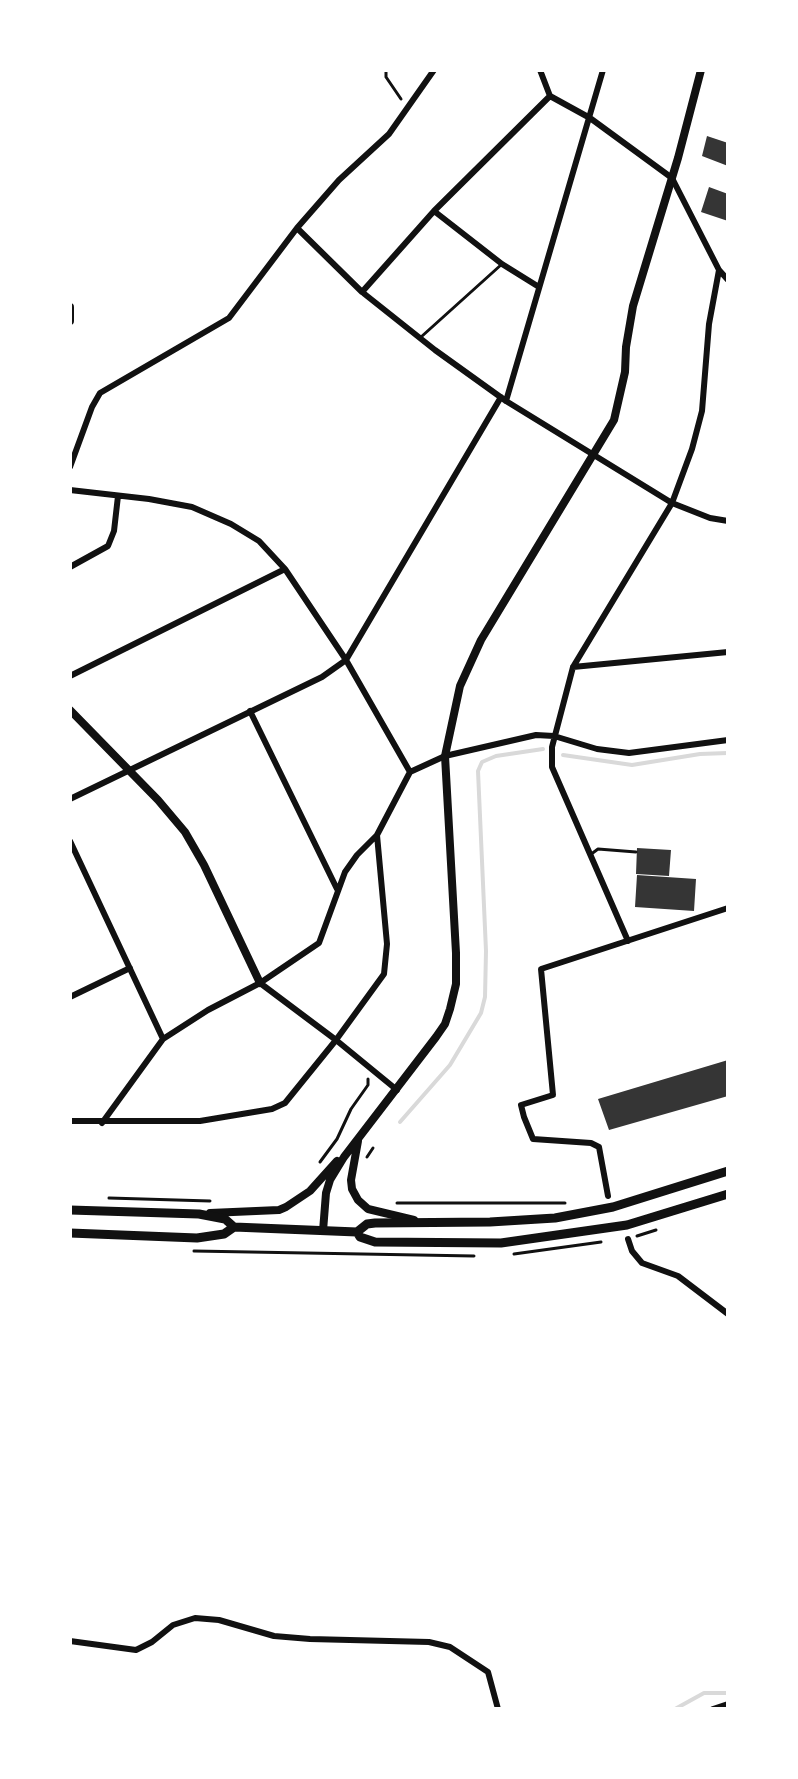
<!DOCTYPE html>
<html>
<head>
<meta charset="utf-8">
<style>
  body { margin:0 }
  #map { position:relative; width:798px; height:1779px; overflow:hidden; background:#fff; font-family:Poppins,sans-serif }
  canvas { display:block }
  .frame { position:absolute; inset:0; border:72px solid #fff; pointer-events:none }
</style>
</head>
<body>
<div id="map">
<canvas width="798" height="1779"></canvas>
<div class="frame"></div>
</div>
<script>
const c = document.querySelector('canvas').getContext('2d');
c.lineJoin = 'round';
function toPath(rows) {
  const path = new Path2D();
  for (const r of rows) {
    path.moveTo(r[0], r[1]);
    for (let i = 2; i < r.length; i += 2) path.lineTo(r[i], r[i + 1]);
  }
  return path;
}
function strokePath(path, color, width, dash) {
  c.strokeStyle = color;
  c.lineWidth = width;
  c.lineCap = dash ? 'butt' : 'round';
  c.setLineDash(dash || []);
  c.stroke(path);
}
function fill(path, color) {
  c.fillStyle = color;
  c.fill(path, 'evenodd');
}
strokePath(toPath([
  [563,755,632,765,700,754,728,753],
  [400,1122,450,1065,481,1013,485,997,486,951,478,771,482,762,496,756,543,749],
  [675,1709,704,1693,728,1693]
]), '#d9d9d9', 4);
fill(toPath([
  [707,136,728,143,728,166,702,156],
  [709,187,728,194,728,221,701,212],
  [637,848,671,850,669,876,636,874],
  [637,875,696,879,694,911,635,907],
  [728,1060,728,1096,609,1130,598,1099]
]), '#353535');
strokePath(toPath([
  [386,70,386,77,401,99],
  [367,1157,373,1148],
  [320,1162,337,1139,351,1109,368,1085,368,1079],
  [109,1198,210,1201],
  [397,1203,565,1203],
  [637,1236,656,1230],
  [194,1251,474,1256],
  [514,1254,601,1242]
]), '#111', 3);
strokePath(toPath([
  [421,337,502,264],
  [590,855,598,849,636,852]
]), '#111', 3);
strokePath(toPath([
  [540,70,550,96,590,118,672,178,719,270,728,280],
  [434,211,502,264,539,287],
  [297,228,362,292,435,350,506,401,672,503,710,518,728,521],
  [362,292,434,211,550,96],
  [506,401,603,70],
  [70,467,92,407,100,393,229,318,297,228,339,180,389,134,434,70],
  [70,490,149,499,192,507,231,524,259,541,285,569,346,660,410,772],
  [70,567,108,546,114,531,118,496],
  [573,667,728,652],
  [70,676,285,569],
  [250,711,337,889],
  [410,772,445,756,536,735,554,736,597,749,629,753,728,740],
  [70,799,322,677,346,660,501,397],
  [70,841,163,1039],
  [628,941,552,767,552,747,573,667,672,503,692,449,702,411,709,324,719,270],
  [260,983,336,1040,397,1090],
  [70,997,130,968],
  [70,1121,200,1121,272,1109,285,1103,336,1040,384,974,387,944,377,835],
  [102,1123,163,1039,208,1010,260,983,319,943,345,872,357,855,377,835,410,772],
  [608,1196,599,1147,591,1143,533,1139,524,1117,521,1105,553,1095,541,969,728,908],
  [628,1239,632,1251,642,1263,678,1276,728,1314],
  [70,1641,136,1650,152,1642,173,1625,195,1618,219,1620,274,1636,310,1639,429,1642,450,1647,488,1672,498,1709],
  [713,1709,728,1704]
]), '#111', 6);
strokePath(toPath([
  [70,307,70,321],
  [70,710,158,800,185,832,204,865,260,983],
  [358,1141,351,1180,352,1189,358,1200,368,1209,414,1220],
  [210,1213,279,1210,286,1207,310,1191,337,1161],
  [323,1231,326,1193,330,1180,344,1157,436,1037,445,1024,450,1009,456,984,456,953,445,756,460,686,481,640,614,420,625,372,626,347,633,306,678,158,701,70]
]), '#111', 8);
strokePath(toPath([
  [70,1210,199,1214,225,1219,234,1227,357,1232,360,1237,375,1242,501,1243,627,1225,728,1194],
  [357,1232,367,1224,375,1223,490,1222,555,1218,613,1207,728,1171],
  [70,1233,197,1238,224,1234,234,1227]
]), '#111', 9);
</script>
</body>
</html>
